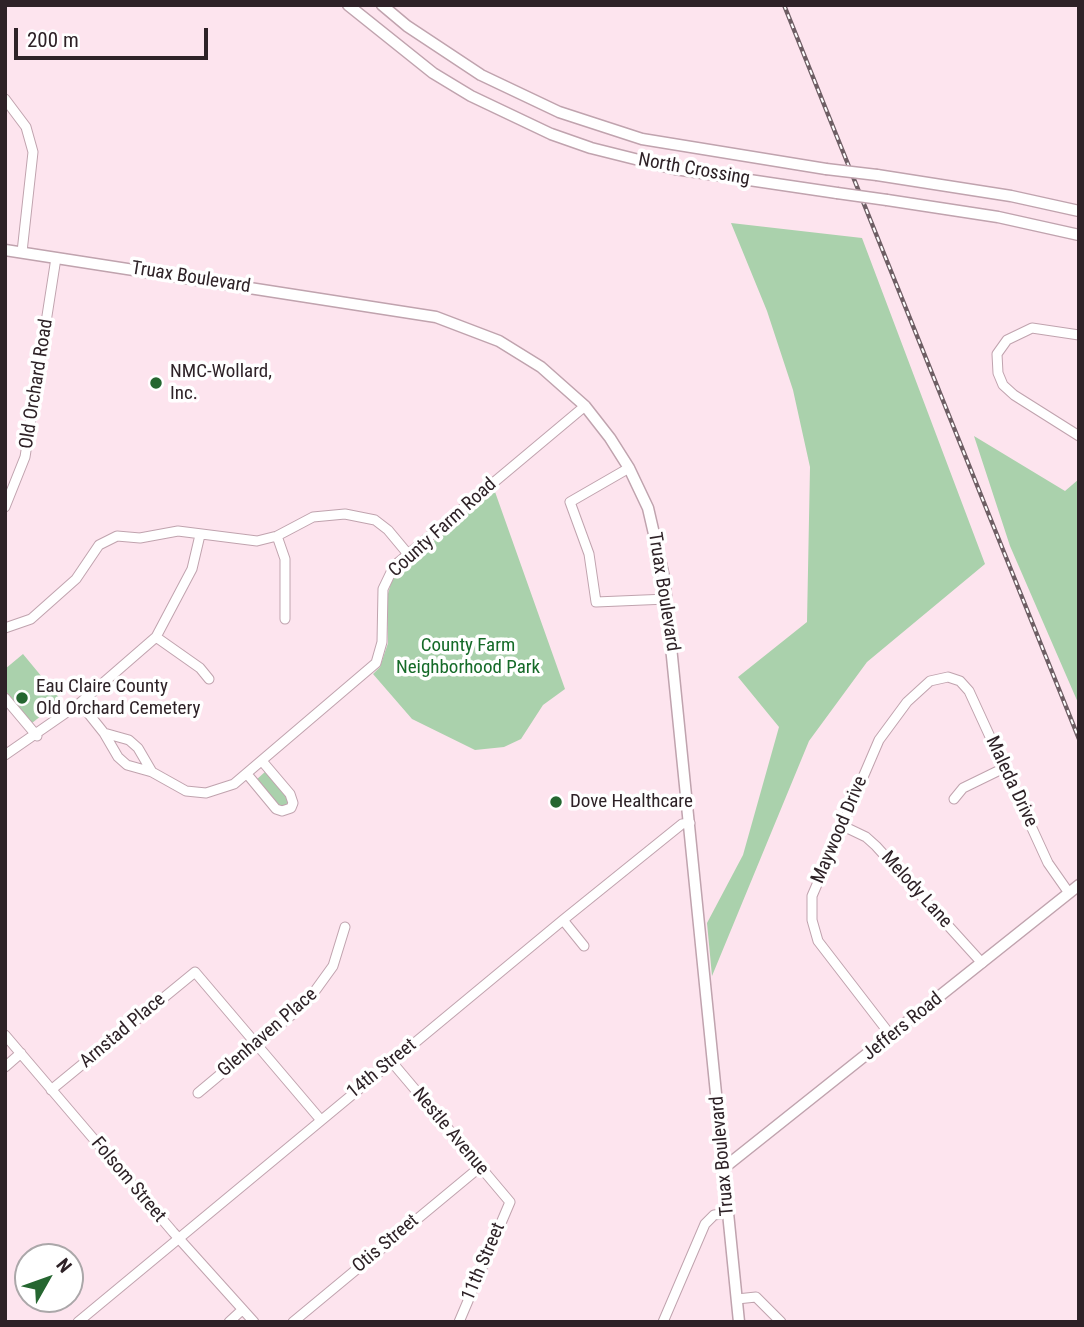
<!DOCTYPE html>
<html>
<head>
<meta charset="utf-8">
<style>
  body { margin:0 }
  #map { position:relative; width:1084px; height:1327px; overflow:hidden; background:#fde4ee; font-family:"Roboto Condensed",sans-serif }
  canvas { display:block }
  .frame { position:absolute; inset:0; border:7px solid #2e2227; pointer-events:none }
  .north { position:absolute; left:14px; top:1243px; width:70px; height:70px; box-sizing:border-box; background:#fff; border:2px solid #aba7a9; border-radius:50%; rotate:50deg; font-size:19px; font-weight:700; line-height:28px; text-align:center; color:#2e2227 }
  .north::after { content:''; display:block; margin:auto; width:24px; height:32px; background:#256630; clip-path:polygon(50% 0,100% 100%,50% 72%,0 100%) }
  .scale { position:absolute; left:14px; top:28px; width:194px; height:32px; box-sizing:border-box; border:4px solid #2e2227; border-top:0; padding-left:9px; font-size:21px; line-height:24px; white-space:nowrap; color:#2e2227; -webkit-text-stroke:5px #fff; paint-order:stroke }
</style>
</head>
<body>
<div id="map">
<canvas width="1084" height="1327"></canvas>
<div class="frame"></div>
<div class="north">N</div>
<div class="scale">200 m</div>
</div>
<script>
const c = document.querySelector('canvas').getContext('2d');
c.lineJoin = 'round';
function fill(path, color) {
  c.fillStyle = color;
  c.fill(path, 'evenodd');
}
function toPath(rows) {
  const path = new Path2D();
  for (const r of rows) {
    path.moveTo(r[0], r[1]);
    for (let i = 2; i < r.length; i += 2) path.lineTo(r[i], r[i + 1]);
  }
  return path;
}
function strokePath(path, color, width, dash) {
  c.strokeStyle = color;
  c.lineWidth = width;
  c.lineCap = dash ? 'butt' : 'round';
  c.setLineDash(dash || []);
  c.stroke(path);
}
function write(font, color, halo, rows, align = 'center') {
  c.font = font + ' "Roboto Condensed",sans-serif';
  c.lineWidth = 7;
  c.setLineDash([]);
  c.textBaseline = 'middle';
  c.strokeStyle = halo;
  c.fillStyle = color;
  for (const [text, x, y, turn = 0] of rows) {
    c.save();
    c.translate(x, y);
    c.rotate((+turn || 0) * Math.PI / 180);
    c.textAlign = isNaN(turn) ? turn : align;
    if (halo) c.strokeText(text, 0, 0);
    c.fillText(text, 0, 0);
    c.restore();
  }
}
fill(toPath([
  [731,223,862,238,985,564,867,662,809,741,712,976,707,923,743,855,779,727,738,677,807,622,810,467,793,390,767,311],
  [974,436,1065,491,1079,479,1079,705,1010,546],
  [494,489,565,689,543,705,521,739,504,747,475,750,412,719,373,674,380,667,388,643,387,597,393,576],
  [23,654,61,700,32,723,5,690,5,669],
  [266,771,289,797,290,802,285,808,279,807,256,780]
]), '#aad1ac');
const minor = toPath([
  [5,99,26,127,33,152,22,252],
  [1079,335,1032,328,1007,340,997,354,998,373,1003,385,1014,395,1079,436],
  [629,468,570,502,589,554,596,602,667,599],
  [5,507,25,457,56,258],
  [277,536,285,559,285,619],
  [5,628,31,619,76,579,99,545,117,536,140,538,178,531,257,541,277,536,313,517,345,514,375,520,388,530,408,554],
  [156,637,200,668,209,679],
  [5,698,37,736],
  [80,703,104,733,118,757,127,765,152,772,186,791,206,793,234,784,376,663,382,642,383,589,394,566,585,406],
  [104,733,129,740,138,748,152,772],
  [5,755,80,703,156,637,192,569,200,535],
  [247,774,276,809,282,811,291,808,293,803,290,794,262,761],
  [954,799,963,788,1004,768],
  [843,826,866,837,876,846,982,963],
  [563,920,584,946],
  [5,1035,173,1232,254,1322],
  [892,1037,818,941,812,920,812,896,879,740,907,702,930,681,948,677,960,681,969,691,1048,863,1069,893],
  [391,1061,510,1202,459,1322],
  [5,1067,21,1053],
  [51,1090,195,972,320,1119],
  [198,1093,307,1002,333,966,345,927],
  [737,1299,756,1297,781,1322],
  [78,1322,563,920,682,824,690,823],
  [229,1322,242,1310],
  [293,1322,480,1167],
  [663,1322,705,1224,714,1215,729,1213]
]);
const major = toPath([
  [348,5,433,73,471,96,551,134,591,148,675,169,837,193],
  [382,5,407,26,481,75,559,112,642,139,826,169],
  [877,175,1011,196,1079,211],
  [887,200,998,217,1079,235],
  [5,250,436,317,499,341,541,367,585,406,610,438,629,468,648,508,664,577,739,1322],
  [725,1167,1079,885]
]);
strokePath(minor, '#c0a3ae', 11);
strokePath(major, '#c0a3ae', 13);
strokePath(minor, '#fff', 9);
strokePath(major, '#fff', 10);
const rail = toPath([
  [784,5,1079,739]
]);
strokePath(rail, '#6e5e64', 4.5);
strokePath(rail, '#fff', 2, [5]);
const majorBridge = toPath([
  [826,169,877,175],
  [837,193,887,200]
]);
strokePath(majorBridge, '#c0a3ae', 13, []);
strokePath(majorBridge, '#fff', 10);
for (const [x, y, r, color] of [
  [156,383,7,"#256630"],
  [22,698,7,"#256630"],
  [556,802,7,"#256630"]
]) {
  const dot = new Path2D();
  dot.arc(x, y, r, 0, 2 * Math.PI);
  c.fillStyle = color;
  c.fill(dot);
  strokePath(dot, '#fff', 2.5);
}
write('19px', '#2e2227', '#fff', [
  ["North Crossing",694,170,10],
  ["Truax Boulevard",191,278,9],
  ["Old Orchard Road",37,384,-81],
  ["County Farm Road",443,528,-42],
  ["Truax Boulevard",663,592,81],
  ["Maleda Drive",1011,782,65],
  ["Maywood Drive",840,830,-67],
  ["Melody Lane",916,890,48],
  ["Jeffers Road",903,1027,-39],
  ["Arnstad Place",123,1031,-40],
  ["Glenhaven Place",268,1033,-41],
  ["14th Street",382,1069,-39],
  ["Nestle Avenue",450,1132,50],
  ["Truax Boulevard",723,1156,-95],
  ["Folsom Street",128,1180,50],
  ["Otis Street",386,1244,-40],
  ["11th Street",484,1262,-67]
]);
write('19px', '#2e2227', '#fff', [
  ["NMC-Wollard,",170,372],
  ["Inc.",170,394],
  ["Eau Claire County",36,687],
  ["Old Orchard Cemetery",36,709],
  ["Dove Healthcare",570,802]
], 'left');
write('19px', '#156a28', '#fff', [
  ["County Farm",468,646],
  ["Neighborhood Park",468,668]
]);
</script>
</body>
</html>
